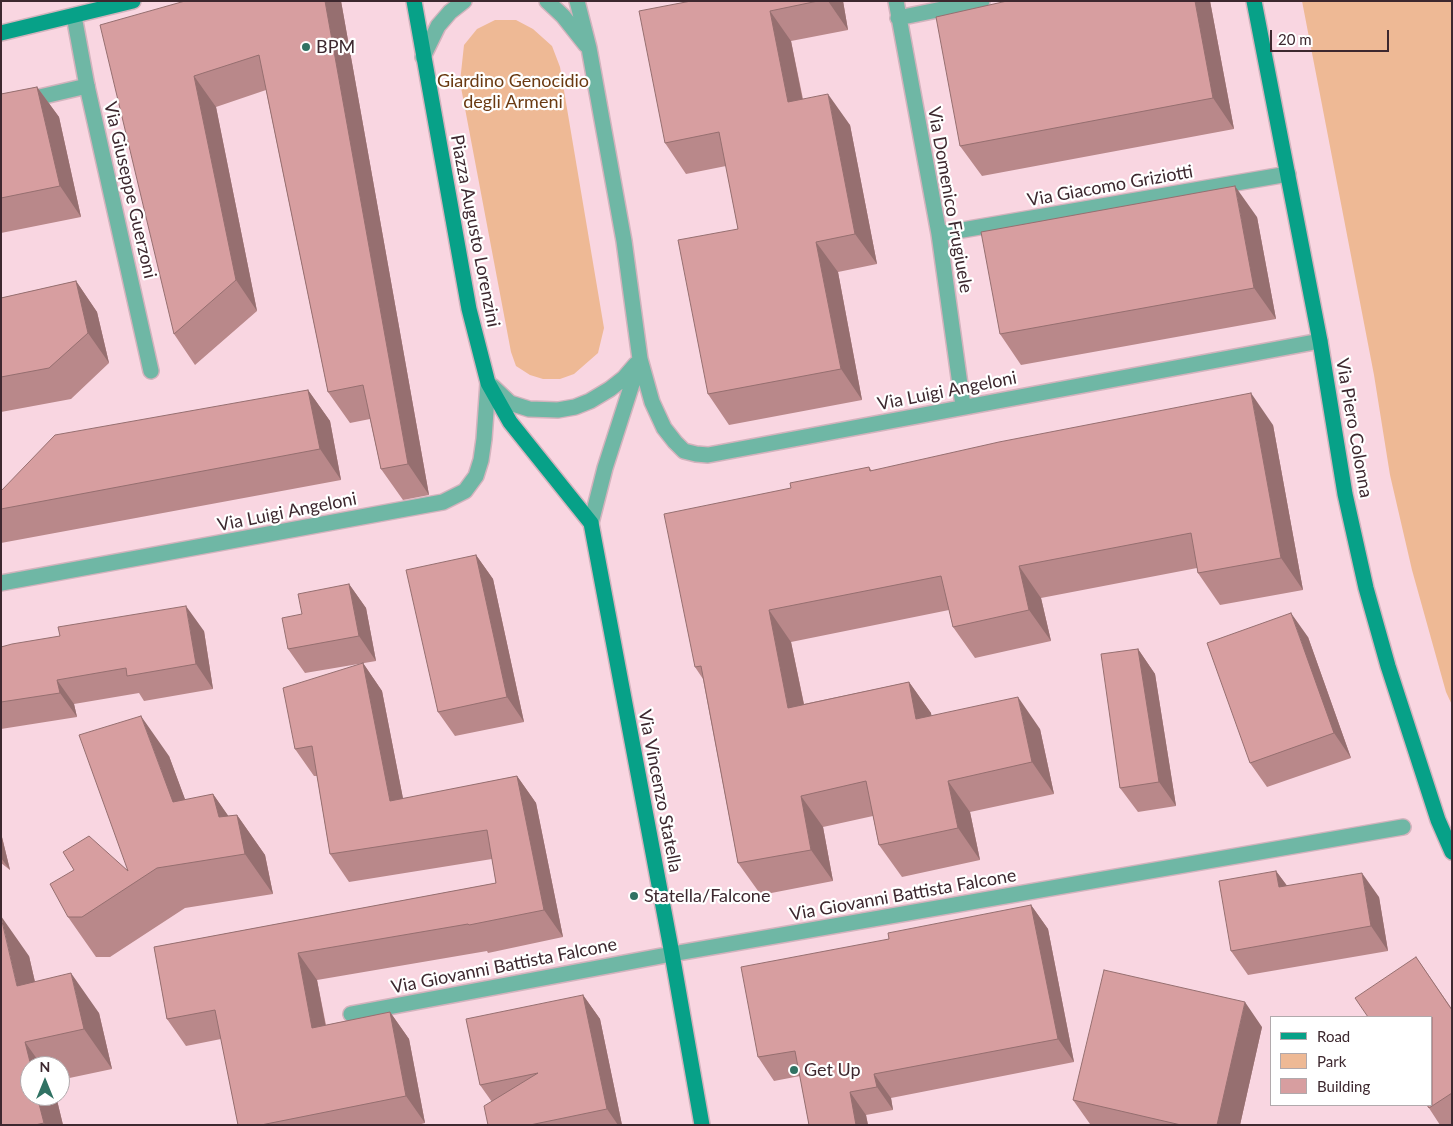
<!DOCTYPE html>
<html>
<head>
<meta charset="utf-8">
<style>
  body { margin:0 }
  #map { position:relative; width:1453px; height:1126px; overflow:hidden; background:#f9d6e1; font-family:Lato,sans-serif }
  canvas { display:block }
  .frame { position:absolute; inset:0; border:2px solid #3d282f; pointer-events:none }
  .legend { position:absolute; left:1270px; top:1016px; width:162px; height:90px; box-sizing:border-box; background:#fff; border:1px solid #b1a9ac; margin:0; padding:6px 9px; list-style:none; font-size:15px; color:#3d282f }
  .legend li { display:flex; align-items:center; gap:10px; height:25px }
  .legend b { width:25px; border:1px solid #b1a9ac }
  .north { position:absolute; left:20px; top:1056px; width:50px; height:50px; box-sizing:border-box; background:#fff; border:1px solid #b1a9ac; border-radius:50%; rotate:0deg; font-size:14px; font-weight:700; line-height:20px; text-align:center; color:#3d282f }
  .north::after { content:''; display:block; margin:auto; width:18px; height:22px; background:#307263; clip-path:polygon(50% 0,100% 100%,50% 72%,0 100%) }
  .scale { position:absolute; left:1270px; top:30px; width:119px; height:22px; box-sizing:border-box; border:2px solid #3d282f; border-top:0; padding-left:6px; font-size:15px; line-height:18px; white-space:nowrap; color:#3d282f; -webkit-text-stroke:4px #fff; paint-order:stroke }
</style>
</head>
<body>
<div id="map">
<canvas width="1453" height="1126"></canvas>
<div class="frame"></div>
<ul class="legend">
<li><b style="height:6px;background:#07a188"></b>Road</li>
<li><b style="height:14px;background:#eeb995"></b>Park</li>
<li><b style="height:14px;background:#d79ea0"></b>Building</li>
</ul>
<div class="north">N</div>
<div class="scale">20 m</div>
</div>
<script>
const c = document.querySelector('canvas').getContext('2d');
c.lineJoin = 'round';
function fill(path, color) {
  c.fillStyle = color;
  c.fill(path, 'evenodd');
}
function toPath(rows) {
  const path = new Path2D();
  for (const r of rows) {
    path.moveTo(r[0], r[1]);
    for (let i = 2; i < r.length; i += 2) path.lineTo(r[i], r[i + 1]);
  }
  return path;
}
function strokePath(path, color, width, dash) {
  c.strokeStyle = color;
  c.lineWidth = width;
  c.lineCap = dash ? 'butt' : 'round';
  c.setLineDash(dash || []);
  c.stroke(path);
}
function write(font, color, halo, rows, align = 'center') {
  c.font = font + ' Lato,sans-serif';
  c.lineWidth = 4.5;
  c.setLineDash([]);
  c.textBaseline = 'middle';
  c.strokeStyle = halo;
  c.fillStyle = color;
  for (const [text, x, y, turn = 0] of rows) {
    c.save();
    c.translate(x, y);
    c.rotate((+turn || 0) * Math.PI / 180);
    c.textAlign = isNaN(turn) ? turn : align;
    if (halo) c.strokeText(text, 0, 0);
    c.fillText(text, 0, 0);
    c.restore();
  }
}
fill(toPath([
  [1302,1,1452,1,1452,705,1446,692,1412,570,1390,475,1374,375],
  [495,20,516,20,533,29,552,46,560,67,604,328,598,353,574,374,560,379,543,379,530,375,516,366,511,352,460,82,464,45,477,29]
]), '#eeb995');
const lane = toPath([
  [1,106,87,86]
]);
const street = toPath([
  [547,1,563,16,586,45],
  [577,1,589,48,624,241,640,359,605,468,591,523],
  [896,1,939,234,963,406],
  [74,16,87,86,151,371],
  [898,18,982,1],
  [423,57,438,26,450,12,464,1],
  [939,234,1288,174],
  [640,359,652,402,664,428,675,442,684,451,696,454,708,455,1320,341],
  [492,386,510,403,529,409,558,410,575,407,590,401,610,389,624,378,636,364],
  [1,583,443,502,465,491,476,476,481,460,484,439,488,383],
  [351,1014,672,954,1403,827]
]);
const secondary = toPath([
  [414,1,469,309,488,383,510,422,591,523,672,954,702,1125],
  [1254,1,1320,341,1345,494,1366,588,1388,666,1438,820,1452,852],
  [1,33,133,1]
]);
strokePath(lane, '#d3b3bd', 18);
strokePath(street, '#d3b3bd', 18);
strokePath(secondary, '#d3b3bd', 18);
strokePath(lane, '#6fb7a5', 15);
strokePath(street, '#6fb7a5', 15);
strokePath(secondary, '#07a188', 15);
fill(toPath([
  [185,1,341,1,429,495,403,500,381,469,370,419,350,423,328,392,266,90,216,107,257,311,195,365,174,334],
  [691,1,843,1,848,30,791,41,803,99,850,125,877,264,838,272,862,400,729,425,708,394,738,229,726,166,686,174,665,143],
  [1007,1,1210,1,1234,129,982,176,960,146],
  [37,87,59,117,81,217,1,233,1,94],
  [1257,217,1276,319,1021,365,1000,334],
  [76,281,97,312,109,363,71,399,1,412,1,298],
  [308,390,330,421,341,480,1,543,1,490],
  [1273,425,1303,590,1220,605,1198,573,1197,568,1041,598,1051,641,975,658,953,627,949,610,791,642,804,704,909,682,931,713,931,716,1040,729,1054,794,970,812,980,860,902,877,879,845,873,816,823,827,833,881,761,895,738,863,703,679,695,667,791,488,869,467,872,471],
  [476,555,493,579,524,722,455,736,438,712],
  [349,584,366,608,376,661,305,673,288,649,302,614],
  [204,631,213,689,144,701,139,693,74,704,77,717,1,729,1,647],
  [1308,637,1351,758,1267,787,1250,763],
  [1138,649,1155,674,1176,806,1138,812,1120,788],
  [363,663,382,691,403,799,517,776,536,803,563,937,488,953,487,951,317,980,326,1025,390,1012,409,1039,425,1123,418,1125,238,1125,221,1039,186,1046,167,1019,154,947,496,883,492,859,349,882,330,854,317,776,314,776,295,749],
  [169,756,185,800,213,794,228,816,237,815,265,855,273,894,185,908,110,957,96,957,68,917,74,870,128,871],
  [1,833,10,870,1,863],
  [1276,871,1287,886,1379,897,1388,951,1248,975,1231,951],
  [1031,905,1048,929,1074,1062,891,1098,893,1110,866,1115,868,1125,809,1125,800,1076,774,1081,758,1057,889,939],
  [29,956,35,982,99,1013,112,1069,60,1080,60,1066,30,1066,56,1096,63,1125,1,1125],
  [1416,957,1452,1009,1452,1125,1440,1125,1427,1105],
  [583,995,600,1019,622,1125,488,1125,492,1102,480,1085],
  [1262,1027,1240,1125,1090,1124,1073,1100]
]), '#b9888a');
fill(toPath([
  [325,1,341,1,429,495,408,464],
  [828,1,843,1,848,30],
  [1195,1,1210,1,1234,129,1213,98],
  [770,11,791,41,809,133,788,102],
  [194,76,216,107,257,311,236,280],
  [37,87,59,117,81,217,60,186],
  [828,94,850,125,877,264,855,234],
  [1235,186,1257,217,1276,319,1254,288],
  [816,242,838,272,862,400,841,369],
  [76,281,97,312,109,363,88,333],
  [308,390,330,421,341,480,320,449],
  [1251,393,1273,425,1303,590,1281,558],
  [476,555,493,579,524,722,507,697],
  [1019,566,1041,598,1051,641,1029,610],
  [349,584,366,608,376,661,359,636],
  [186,606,204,631,213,689,196,664],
  [769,610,791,642,811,739,788,708],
  [1291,613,1308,637,1351,758,1334,733],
  [1138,649,1155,674,1176,806,1159,782],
  [363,663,382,691,409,829,390,801],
  [57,680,74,704,77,717,60,693],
  [909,682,931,713,939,750,916,719],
  [1018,697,1040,729,1054,794,1032,762],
  [141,716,169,756,201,842,173,802],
  [517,776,536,803,563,937,544,910],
  [948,781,970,812,980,860,958,828],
  [213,794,241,834,237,815,265,855,273,894,219,817],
  [801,796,823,827,833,881,811,850],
  [1,833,10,870,1,858],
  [1276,871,1294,895,1279,887],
  [1362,873,1379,897,1388,951,1371,926],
  [1031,905,1048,929,1074,1062,1058,1039],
  [1,916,29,956,45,1026,17,986],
  [298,953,317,980,331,1055,312,1028],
  [71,973,99,1013,112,1069,84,1029],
  [583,995,600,1019,622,1125,618,1125,607,1109],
  [1245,1002,1262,1027,1240,1125,1217,1125],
  [390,1012,409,1039,425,1123,406,1096],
  [25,1042,42,1066,31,1066],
  [874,1074,891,1098,893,1110,877,1087],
  [850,1092,866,1115,868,1125,856,1125],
  [37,1096,56,1096,63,1125,45,1125,44,1123]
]), '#966f70');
const building = toPath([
  [185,1,325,1,408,464,381,469,363,385,328,392,259,55,194,76,236,280,174,334,100,25,185,1],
  [691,1,818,1,770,11,788,102,828,94,855,234,816,242,841,369,708,394,678,240,738,229,719,132,665,143,639,11,691,1],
  [1007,1,1195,1,1213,98,960,146,936,17,1007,1],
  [37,87,60,186,1,198,1,94,37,87],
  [1235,186,1254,288,1000,334,981,232,1235,186],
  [76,281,88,333,49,368,1,377,1,298,76,281],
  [308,390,320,449,1,509,1,491,55,435,308,390],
  [1251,393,1281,558,1198,573,1191,533,1019,566,1029,610,953,627,941,576,769,610,788,708,909,682,916,719,1018,697,1032,762,948,781,958,828,879,845,866,781,801,796,811,850,738,863,701,666,695,667,664,514,791,488,790,483,869,467,870,471,999,442,1251,393],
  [476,555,507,697,438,712,406,570,476,555],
  [349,584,359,636,288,649,282,618,302,614,298,594,349,584],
  [186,606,196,664,127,676,126,668,57,680,60,693,1,702,1,647,12,644,60,636,58,627,186,606],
  [1291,613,1334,733,1250,763,1207,643,1291,613],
  [1138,649,1159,782,1120,788,1101,654,1138,649],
  [363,663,390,801,517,776,544,910,469,925,468,924,298,953,312,1028,390,1012,406,1096,261,1125,238,1125,215,1010,167,1019,154,947,496,883,487,830,330,854,312,746,295,749,283,688,363,663],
  [141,716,173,802,213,794,219,817,237,815,245,854,157,868,82,917,68,917,50,884,74,870,63,852,89,836,128,871,79,735,141,716],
  [1276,871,1279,887,1362,873,1371,926,1231,951,1219,881,1276,871],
  [1031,905,1058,1039,874,1074,877,1087,850,1092,856,1125,809,1125,795,1051,758,1057,741,967,889,939,888,933,1031,905],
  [1,917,17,986,71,973,84,1029,25,1042,31,1066,30,1066,30,1096,37,1096,44,1123,35,1125,1,1125,1,917],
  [1416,957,1452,1010,1452,1093,1429,1108,1427,1105,1432,1105,1432,1017,1368,1017,1355,998,1416,957],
  [1104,970,1245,1002,1217,1125,1181,1125,1073,1100,1104,970],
  [583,995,607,1109,530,1125,488,1125,484,1106,538,1073,480,1085,466,1019,583,995]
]);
fill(building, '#d79ea0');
strokePath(building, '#966f70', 1);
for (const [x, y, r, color] of [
  [306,47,5,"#307263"],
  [634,896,5,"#307263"],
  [794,1070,5,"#307263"]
]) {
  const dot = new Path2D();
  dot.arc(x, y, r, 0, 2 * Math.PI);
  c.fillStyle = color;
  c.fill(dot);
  strokePath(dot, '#fff', 2);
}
write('18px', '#3d282f', '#fff', [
  ["BPM",316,47],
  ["Statella/Falcone",644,896],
  ["Get Up",804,1070]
], 'left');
write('18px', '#6a3a12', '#fff', [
  ["Giardino Genocidio",513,81],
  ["degli Armeni",513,102]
]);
write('18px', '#3d282f', '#fff', [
  ["Via Giacomo Griziotti",1110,186,-10],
  ["Via Giuseppe Guerzoni",130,190,77],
  ["Via Domenico Frugiuele",950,200,80],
  ["Piazza Augusto Lorenzini",475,231,79],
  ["Via Luigi Angeloni",947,391,-11],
  ["Via Piero Colonna",1354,428,80],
  ["Via Luigi Angeloni",287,512,-11],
  ["Via Vincenzo Statella",660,791,79],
  ["Via Giovanni Battista Falcone",903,895,-10],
  ["Via Giovanni Battista Falcone",504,966,-11]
]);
</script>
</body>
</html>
